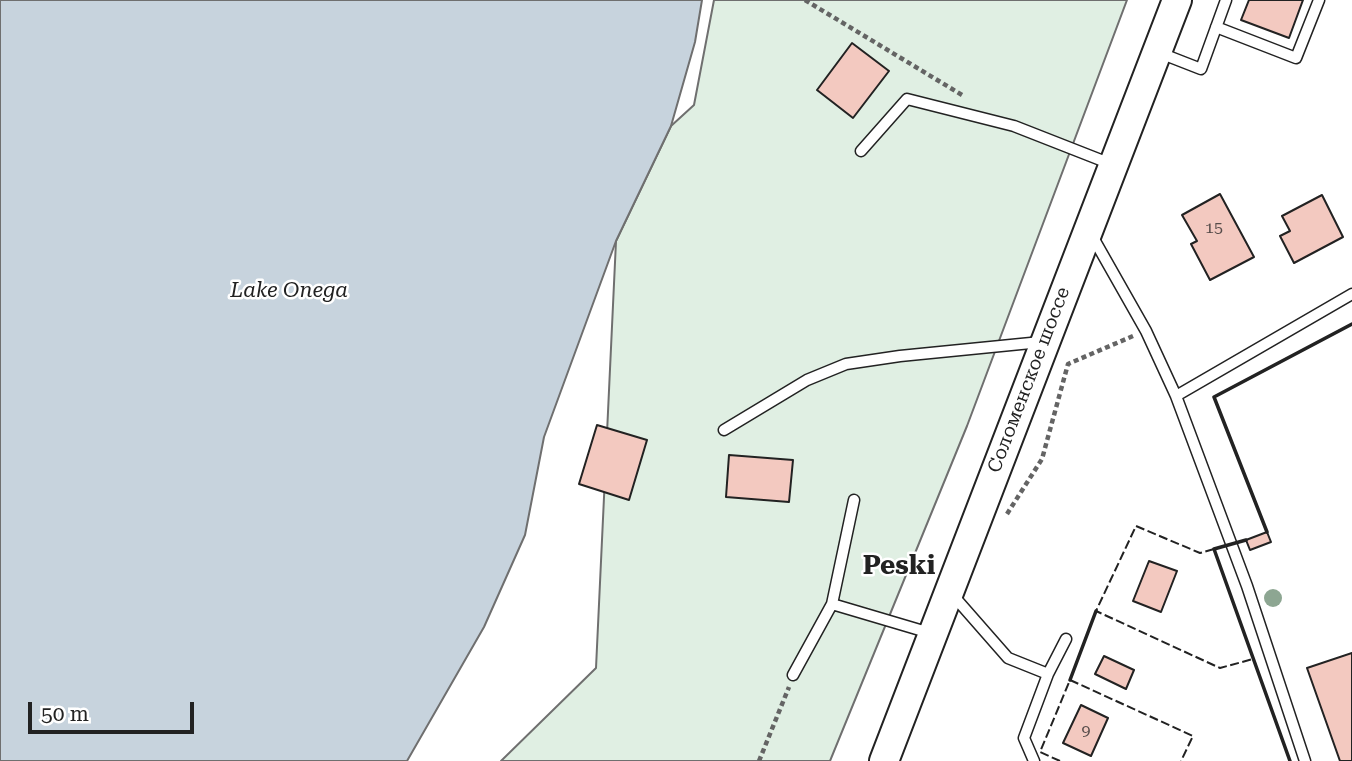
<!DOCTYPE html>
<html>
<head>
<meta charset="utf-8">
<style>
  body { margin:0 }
  #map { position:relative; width:1352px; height:761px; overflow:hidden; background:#fff; font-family:"Roboto Serif",serif }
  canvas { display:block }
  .scale { position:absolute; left:28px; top:702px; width:166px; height:32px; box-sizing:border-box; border:4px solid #222; border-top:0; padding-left:9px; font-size:21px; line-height:24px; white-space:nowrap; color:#222; -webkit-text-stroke:5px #fff; paint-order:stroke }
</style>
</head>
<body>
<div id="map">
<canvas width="1352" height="761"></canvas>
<div class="scale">50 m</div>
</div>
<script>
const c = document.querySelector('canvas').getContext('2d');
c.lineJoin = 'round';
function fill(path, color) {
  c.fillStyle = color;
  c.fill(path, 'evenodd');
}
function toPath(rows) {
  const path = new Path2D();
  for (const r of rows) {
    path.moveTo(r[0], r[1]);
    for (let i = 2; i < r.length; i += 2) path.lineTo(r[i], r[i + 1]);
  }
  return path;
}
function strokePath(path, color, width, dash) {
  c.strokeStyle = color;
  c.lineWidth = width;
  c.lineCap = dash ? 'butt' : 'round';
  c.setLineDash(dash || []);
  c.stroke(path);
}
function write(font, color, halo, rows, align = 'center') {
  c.font = font + ' "Roboto Serif",serif';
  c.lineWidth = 5;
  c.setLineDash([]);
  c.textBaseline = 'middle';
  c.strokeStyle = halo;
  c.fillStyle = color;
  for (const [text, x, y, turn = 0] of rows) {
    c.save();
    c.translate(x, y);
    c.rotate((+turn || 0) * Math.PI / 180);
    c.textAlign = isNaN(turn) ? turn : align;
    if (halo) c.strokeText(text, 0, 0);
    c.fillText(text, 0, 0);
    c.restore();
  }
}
const green = toPath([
  [714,0,1127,0,967,426,830,761,501,761,596,668,616,241,671,126,694,105,714,0]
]);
fill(green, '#e0efe3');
strokePath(green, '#6f6f6f', 2);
const water = toPath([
  [0,0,702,0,695,42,671,126,616,241,544,437,525,535,484,627,407,761,0,761,0,0]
]);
fill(water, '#c7d3dd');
strokePath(water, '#6f6f6f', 2);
const building = toPath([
  [1249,0,1303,0,1289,38,1241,20,1249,0],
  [852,43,889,71,853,118,817,90,852,43],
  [1220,194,1254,257,1210,280,1191,244,1197,241,1182,215,1220,194],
  [1322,195,1343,237,1294,263,1280,236,1290,231,1282,216,1322,195],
  [597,425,647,440,629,500,579,484,597,425],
  [729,455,793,460,789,502,726,497,729,455],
  [1267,532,1271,542,1250,550,1246,540,1267,532],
  [1149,561,1177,571,1161,612,1133,601,1149,561],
  [1352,653,1352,761,1340,761,1307,668,1352,653],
  [1104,656,1134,670,1126,689,1095,674,1104,656],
  [1081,705,1108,718,1091,756,1063,743,1081,705]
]);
fill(building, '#f3c9c0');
strokePath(building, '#222', 2);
const service = toPath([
  [1216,27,1296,58,1319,0],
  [1160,53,1201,69,1226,0],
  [861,151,907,99,1014,126,1111,164],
  [1091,234,1146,331,1176,396,1247,586,1305,761],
  [1176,396,1352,294],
  [724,430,807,380,846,364,900,356,1041,342],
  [951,593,1008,658,1048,674],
  [832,604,930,633],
  [793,675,832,604,854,500],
  [1034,761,1024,738,1048,674,1066,639]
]);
const secondary = toPath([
  [884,761,1177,0]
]);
strokePath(service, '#222', 13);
strokePath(secondary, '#222', 32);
strokePath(toPath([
  [805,0,962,95],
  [1007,514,1042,459,1068,364,1133,336],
  [759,761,789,687]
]), '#646464', 4.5, [5, 3.5]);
strokePath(service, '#fff', 10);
strokePath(secondary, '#fff', 28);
strokePath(toPath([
  [1214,549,1200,553,1136,526,1096,611,1220,668,1253,659],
  [1060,761,1040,752,1070,680,1193,736,1181,761]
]), '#222', 2, [9, 3.5]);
strokePath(toPath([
  [1267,532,1214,397,1352,324],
  [1246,540,1214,549,1290,761],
  [1070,680,1096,611]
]), '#222', 3.5);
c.fillStyle = '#8da692';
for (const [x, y] of [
  [1273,598]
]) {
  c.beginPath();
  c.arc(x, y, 9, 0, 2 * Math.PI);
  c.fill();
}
write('16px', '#564c4a', null, [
  ["15",1214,228],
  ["9",1086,731]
]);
write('19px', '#222', '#fff', [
  ["Соломенское шоссе",1029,380,-69]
]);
write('italic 21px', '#222', '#fff', [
  ["Lake Onega",289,291]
]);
write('bold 26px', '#222', '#fff', [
  ["Peski",899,566]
]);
</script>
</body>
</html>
